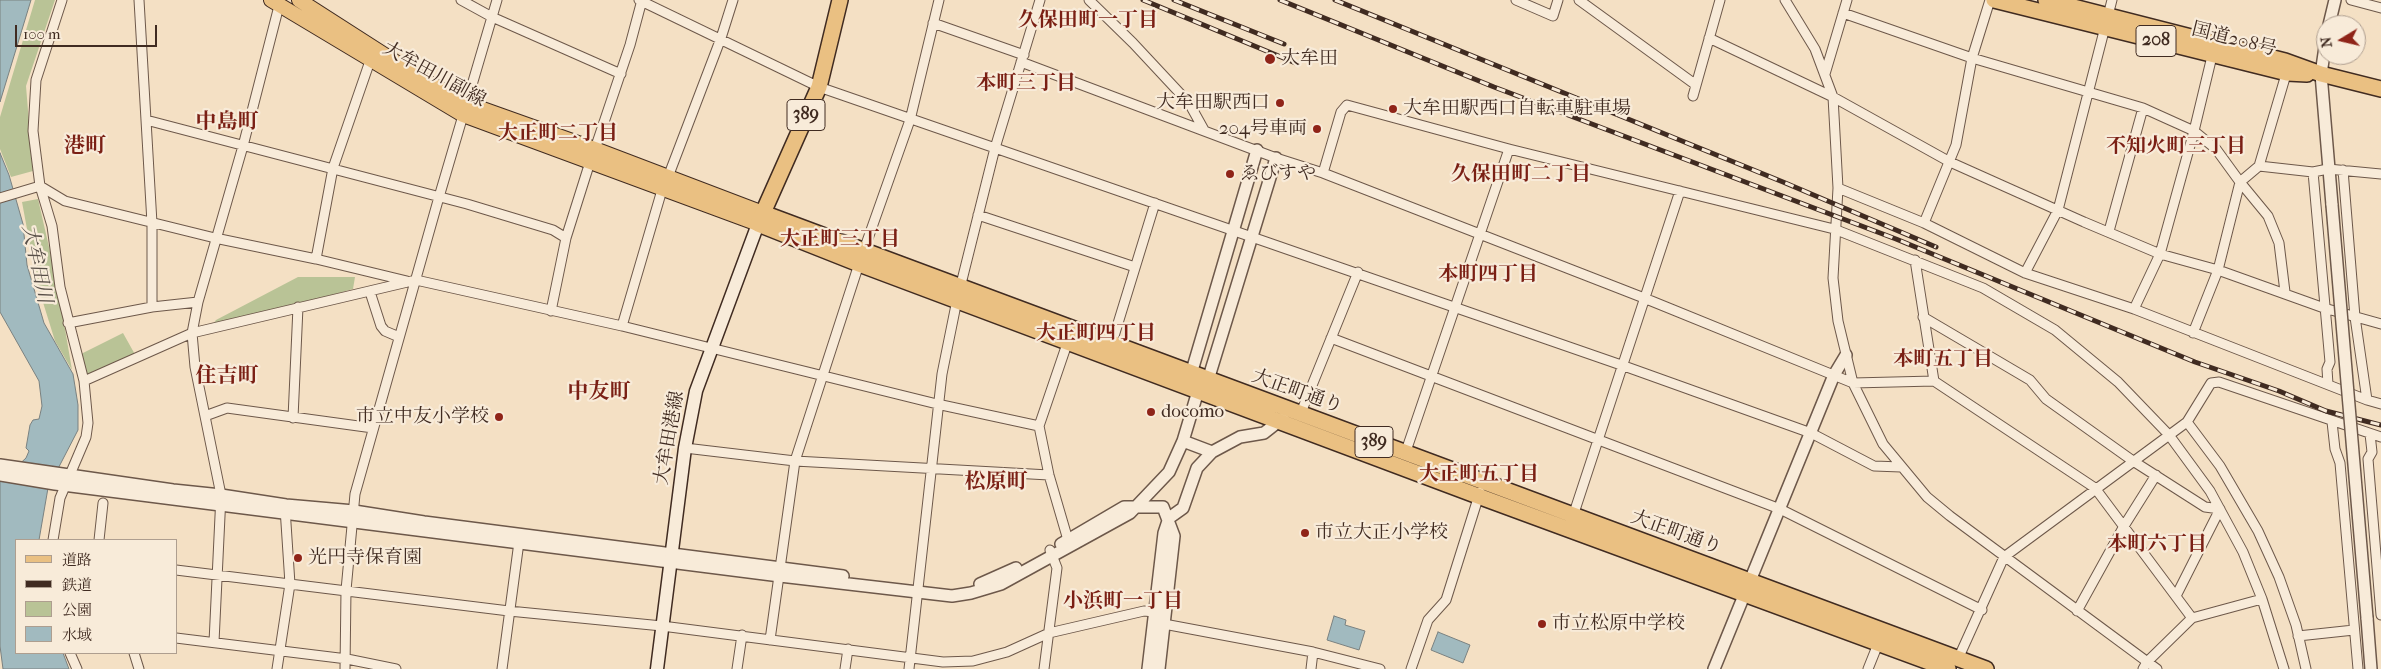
<!DOCTYPE html>
<html>
<head>
<meta charset="utf-8">
<style>
  body { margin:0 }
  #map { position:relative; width:2381px; height:669px; overflow:hidden; background:#f4e0c4; font-family:"IM FELL French Canon","Noto Serif JP",serif }
  canvas { display:block }
  .legend { position:absolute; left:15px; top:539px; width:162px; height:115px; box-sizing:border-box; background:#f8ebd9; border:1px solid #ae9e8f; margin:0; padding:6px 9px; list-style:none; font-size:15px; color:#402b21 }
  .legend li { display:flex; align-items:center; gap:10px; height:25px }
  .legend b { width:25px; border:1px solid #ae9e8f }
  .north { position:absolute; left:2316px; top:15px; width:50px; height:50px; box-sizing:border-box; background:#f8ebd9; border:1px solid #ae9e8f; border-radius:50%; rotate:261deg; font-size:14px; font-weight:700; line-height:20px; text-align:center; color:#402b21 }
  .north::after { content:''; display:block; margin:auto; width:18px; height:22px; background:#8f2418; clip-path:polygon(50% 0,100% 100%,50% 72%,0 100%) }
  .scale { position:absolute; left:15px; top:25px; width:142px; height:22px; box-sizing:border-box; border:2px solid #402b21; border-top:0; padding-left:6px; font-size:15px; line-height:18px; white-space:nowrap; color:#402b21; -webkit-text-stroke:4px #f8ebd9; paint-order:stroke }
</style>
</head>
<body>
<div id="map">
<canvas width="2381" height="669"></canvas>
<ul class="legend">
<li><b style="height:6px;background:#eac082"></b>道路</li>
<li><b style="height:6px;background:#402b21"></b>鉄道</li>
<li><b style="height:14px;background:#b9c396"></b>公園</li>
<li><b style="height:14px;background:#a1babf"></b>水域</li>
</ul>
<div class="north">N</div>
<div class="scale">100 m</div>
</div>
<script>
const c = document.querySelector('canvas').getContext('2d');
c.lineJoin = 'round';
function fill(path, color) {
  c.fillStyle = color;
  c.fill(path, 'evenodd');
}
function toPath(rows) {
  const path = new Path2D();
  for (const r of rows) {
    path.moveTo(r[0], r[1]);
    for (let i = 2; i < r.length; i += 2) path.lineTo(r[i], r[i + 1]);
  }
  return path;
}
function strokePath(path, color, width, dash) {
  c.strokeStyle = color;
  c.lineWidth = width;
  c.lineCap = dash ? 'butt' : 'round';
  c.setLineDash(dash || []);
  c.stroke(path);
}
function write(font, color, halo, rows, align = 'center') {
  c.font = font + ' "IM FELL French Canon","Noto Serif JP",serif';
  c.lineWidth = 4.5;
  c.setLineDash([]);
  c.textBaseline = 'middle';
  c.strokeStyle = halo;
  c.fillStyle = color;
  for (const [text, x, y, turn = 0] of rows) {
    c.save();
    c.translate(x, y);
    c.rotate((+turn || 0) * Math.PI / 180);
    c.textAlign = isNaN(turn) ? turn : align;
    if (halo) c.strokeText(text, 0, 0);
    c.fillText(text, 0, 0);
    c.restore();
  }
}
fill(toPath([
  [35,0,55,0,26,86,33,171,11,177,0,149,0,117],
  [38,199,57,282,72,370,55,341,37,283,22,202],
  [298,277,355,277,353,289,209,329,216,320],
  [123,333,137,358,84,381,79,355]
]), '#b9c396');
const water = toPath([
  [0,0,31,0,0,102,0,0],
  [0,153,9,175,23,224,27,265,44,323,73,374,78,405,78,430,48,488,39,540,16,540,16,653,63,653,69,669,3,669,0,646,0,482,26,458,29,451,26,448,30,425,33,420,39,419,42,406,39,381,0,312,0,153],
  [1334,616,1346,620,1345,625,1365,631,1359,650,1327,640,1334,616],
  [1438,632,1470,645,1463,663,1431,650,1438,632]
]);
fill(water, '#a1babf');
strokePath(water, '#7a8180', 1);
const minor = toPath([
  [139,0,152,223,152,307],
  [461,0,492,17,621,74],
  [639,0,819,87,1624,366,1811,433,1874,466,1901,467],
  [1089,0,1133,43,1189,103,1204,130],
  [1516,0,1553,16,1558,0],
  [1579,0,1696,85],
  [1785,0,1815,49,1833,97,1838,188,1833,278,1838,321,1853,383,1883,444,1927,497,1950,516,2157,669],
  [2351,0,2381,8],
  [1843,13,1972,58,2143,108,2194,131,2216,149,2240,182,2268,216,2279,243,2285,292],
  [933,23,1024,55],
  [1709,38,1833,97,1950,162,2084,222,2160,254,2218,270,2324,308,2381,324],
  [1021,62,1276,158,1323,173,1644,298,1853,383,1934,381,2095,488,2192,618],
  [1825,74,1847,0],
  [1693,96,1720,0],
  [146,120,467,204,553,230,566,238],
  [595,149,630,45,642,0],
  [2259,166,2313,172,2328,169,2381,174],
  [2343,170,2355,317,2367,400,2381,404],
  [2313,172,2330,362,2327,369,2328,384],
  [1323,173,1341,112,1347,105,1509,149,1834,229,1983,288,2055,330,2118,382,2169,435,2210,491,2243,552,2262,599,2284,669],
  [668,177,721,38,733,0],
  [1838,188,1924,223,2025,273,2134,309,2367,400],
  [0,198,40,186,65,201,215,238,316,259,407,281],
  [978,215,1135,267],
  [1924,223,1956,145,1972,58,1990,0],
  [2109,231,2143,108],
  [316,259,333,168,370,61],
  [1915,260,1934,381],
  [2025,273,2058,210,2112,0],
  [370,292,381,326,385,331,399,337],
  [2134,309,2160,254,2194,131,2213,52],
  [551,311,566,238,590,162],
  [1923,317,2030,380,2046,399,2133,461,2205,507,2220,509,2176,596],
  [68,323,152,307,198,302],
  [622,326,662,190],
  [2193,333,2218,270,2240,182,2259,166,2287,71],
  [1331,338,1780,509,1982,610],
  [1068,341,1039,426,1049,475,1068,540],
  [1111,346,1155,203],
  [84,381,192,333,416,280,622,326,937,404,1039,426],
  [1300,415,1358,272],
  [205,416,227,408,373,428],
  [293,418,298,307],
  [2187,422,2220,466,2258,531,2279,577,2296,625,2306,669],
  [2332,422,2335,449,2340,463,2358,669],
  [2370,434,2372,452,2368,459,2381,615],
  [685,448,795,461,1049,475],
  [1405,454,1509,149],
  [1573,516,1680,191],
  [53,540,60,498,86,437,88,423,84,381,60,287,52,226,40,186,33,131,36,80,62,0],
  [99,540,103,503],
  [176,570,509,611,662,626,943,662,973,661,1007,652,1049,633,1144,611,1154,612,1164,624,1313,652,1380,669],
  [2077,611,2124,526,2156,475],
  [2298,636,2354,630],
  [176,638,347,659,396,669],
  [770,640,795,461,859,264,910,120,939,0],
  [214,642,221,495,195,367,192,333,198,302,243,146,280,2],
  [70,653,77,669],
  [134,653,139,669],
  [1958,659,2004,557,2187,422,2211,383,2219,382,2381,437],
  [277,669,290,584,285,508],
  [345,669,346,590,355,494,439,197,497,0],
  [502,669,519,542],
  [737,669,742,635],
  [845,669,848,649],
  [909,669,942,374,957,300,995,148,1040,0],
  [1044,669,1057,568,1050,550],
  [1311,669,1313,652],
  [1411,669,1428,620,1446,600,1480,492],
  [1868,669,1878,644],
  [2143,669,2147,662,2192,618,2262,599]
]);
const tertiary = toPath([
  [2329,25,2335,0],
  [2326,40,2321,74,2332,205],
  [1192,378,1191,374,1257,150],
  [1183,441,1212,452],
  [0,465,173,490,221,495,286,505,354,511,424,522,843,576],
  [0,475,55,484,780,576,952,596,971,593,1001,584,1130,513,1169,472,1183,441,1198,391,1208,380,1276,158],
  [1061,544,1124,507,1163,507,1174,536,1159,669],
  [980,584,1016,568],
  [2367,618,2371,669],
  [1148,669,1164,533,1169,518,1183,508,1197,468,1212,452,1240,437,1264,433,1283,418],
  [1714,669,1834,375,1846,355]
]);
const secondary = toPath([
  [657,669,685,448,696,391,758,224]
]);
const primary = toPath([
  [271,0,463,115,758,224],
  [299,0,422,79,466,103,595,149,763,213]
]);
const trunk = toPath([
  [840,0,819,87,758,224,859,264,1478,496,1948,669],
  [1994,0,2287,73,2307,74],
  [2046,0,2285,61,2321,74,2381,89],
  [763,213,1986,669]
]);
strokePath(minor, '#6d584a', 11);
strokePath(tertiary, '#6d584a', 14);
strokePath(secondary, '#402b21', 15);
strokePath(primary, '#402b21', 16);
strokePath(trunk, '#402b21', 18);
strokePath(minor, '#f8ebd9', 9);
strokePath(tertiary, '#f8ebd9', 11);
strokePath(secondary, '#f8ebd9', 12);
strokePath(primary, '#eac082', 14);
strokePath(trunk, '#eac082', 15);
const rail = toPath([
  [1143,0,1298,64],
  [1174,0,1284,44],
  [1280,0,1494,87,1896,239,2195,362,2279,391,2326,411,2381,425],
  [1335,0,1783,182,1936,247]
]);
strokePath(rail, '#402b21', 5);
strokePath(rail, '#f8ebd9', 3, [9]);
const tertiaryBridge = toPath([
  [2332,205,2367,618]
]);
strokePath(tertiaryBridge, '#6d584a', 14, []);
strokePath(tertiaryBridge, '#f8ebd9', 11);
for (const [x, y, r, color] of [
  [1270,59,6,"#8f2418"],
  [1280,103,5,"#8f2418"],
  [1393,109,5,"#8f2418"],
  [1317,129,5,"#8f2418"],
  [1230,174,5,"#8f2418"],
  [1151,412,5,"#8f2418"],
  [499,417,5,"#8f2418"],
  [1305,533,5,"#8f2418"],
  [298,558,5,"#8f2418"],
  [1542,624,5,"#8f2418"]
]) {
  const dot = new Path2D();
  dot.arc(x, y, r, 0, 2 * Math.PI);
  c.fillStyle = color;
  c.fill(dot);
  strokePath(dot, '#f8ebd9', 2);
}
for (const [x, y, w] of [
  [2156,41,40],
  [806,115,38],
  [1374,442,38]
]) {
  const box = new Path2D();
  box.roundRect(x - w / 2, y - 15.5, w, 31, 4);
  c.fillStyle = '#f8ebd9';
  c.fill(box);
  strokePath(box, '#402b21', 1);
}
write('bold 18px', '#402b21', null, [
  ["208",2156,41],
  ["389",806,115],
  ["389",1374,442]
]);
write('19px', '#402b21', '#f8ebd9', [
  ["国道208号",2234,40,14],
  ["大牟田川副線",434,75,29],
  ["大正町通り",1297,392,20],
  ["大牟田港線",670,438,-80],
  ["大正町通り",1676,533,20]
]);
write('19px', '#402b21', '#f8ebd9', [
  ["大牟田",1281,59],
  ["大牟田駅西口",1270,103,"right"],
  ["大牟田駅西口自転車駐車場",1403,109],
  ["204号車両",1307,129,"right"],
  ["ゑびすや",1240,174],
  ["docomo",1161,412],
  ["市立中友小学校",489,417,"right"],
  ["市立大正小学校",1315,533],
  ["光円寺保育園",308,558],
  ["市立松原中学校",1552,624]
], 'left');
write('bold 20px', '#7a1f14', '#f8ebd9', [
  ["久保田町一丁目",1088,21],
  ["本町三丁目",1026,84],
  ["大正町二丁目",558,134],
  ["不知火町三丁目",2176,147],
  ["久保田町二丁目",1521,175],
  ["大正町三丁目",840,240],
  ["本町四丁目",1488,275],
  ["大正町四丁目",1096,334],
  ["本町五丁目",1943,360],
  ["大正町五丁目",1479,475],
  ["本町六丁目",2157,545],
  ["小浜町一丁目",1123,602]
]);
write('italic 20px', '#584f48', '#f8ebd9', [
  ["大牟田川",36,264,78]
]);
write('bold 21px', '#7a1f14', '#f8ebd9', [
  ["中島町",227,123],
  ["港町",85,147],
  ["住吉町",227,377],
  ["中友町",599,393],
  ["松原町",996,483]
]);
</script>
</body>
</html>
